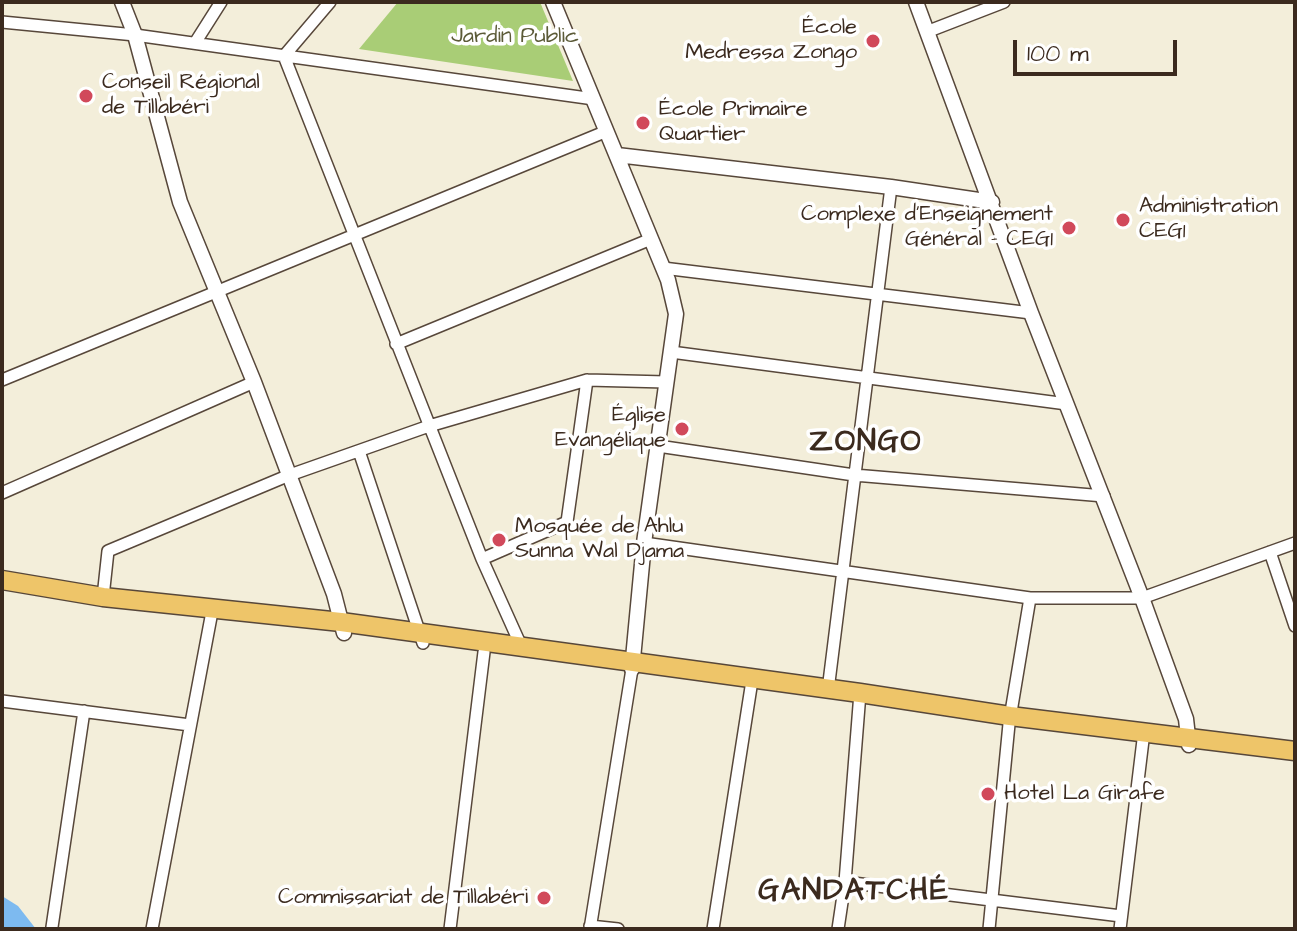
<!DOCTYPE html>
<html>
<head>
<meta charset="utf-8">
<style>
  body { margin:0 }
  #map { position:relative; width:1297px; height:931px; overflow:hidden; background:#f3eeda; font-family:"Architects Daughter",sans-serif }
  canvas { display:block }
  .frame { position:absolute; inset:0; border:4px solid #3b2a1e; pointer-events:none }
  .scale { position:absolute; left:1013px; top:40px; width:164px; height:36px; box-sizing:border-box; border:4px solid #3b2a1e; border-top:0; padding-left:10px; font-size:24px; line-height:28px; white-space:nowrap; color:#3b2a1e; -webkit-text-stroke:6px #fff; paint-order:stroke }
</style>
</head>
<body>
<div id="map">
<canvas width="1297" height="931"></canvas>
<div class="frame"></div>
<div class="scale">100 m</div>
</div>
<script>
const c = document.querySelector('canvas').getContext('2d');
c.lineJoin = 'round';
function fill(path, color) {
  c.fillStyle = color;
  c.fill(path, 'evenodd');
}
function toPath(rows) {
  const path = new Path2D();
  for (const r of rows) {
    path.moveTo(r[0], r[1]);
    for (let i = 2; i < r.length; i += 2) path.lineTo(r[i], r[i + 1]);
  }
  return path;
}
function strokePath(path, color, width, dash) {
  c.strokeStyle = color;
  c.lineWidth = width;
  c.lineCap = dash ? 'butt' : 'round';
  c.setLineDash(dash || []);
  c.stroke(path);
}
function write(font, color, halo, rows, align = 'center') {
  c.font = font + ' "Architects Daughter",sans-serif';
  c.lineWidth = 7;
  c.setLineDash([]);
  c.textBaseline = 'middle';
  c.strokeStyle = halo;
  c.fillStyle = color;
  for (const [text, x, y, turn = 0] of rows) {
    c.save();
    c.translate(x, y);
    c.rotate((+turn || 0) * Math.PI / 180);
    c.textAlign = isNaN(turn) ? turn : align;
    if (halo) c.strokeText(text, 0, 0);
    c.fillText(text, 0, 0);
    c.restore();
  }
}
fill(toPath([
  [398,2,540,2,573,81,359,49]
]), '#a9cd76');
fill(toPath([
  [2,896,18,906,36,929,2,929]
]), '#7dbaf0');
const minor = toPath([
  [330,2,284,56,482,559,522,648],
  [2,22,135,35,594,99],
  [929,31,1004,2],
  [195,43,221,2],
  [663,268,1031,313],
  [396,344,651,239],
  [671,352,1067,404],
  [2,380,607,131],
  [658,446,854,475,1104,496],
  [359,451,423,643],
  [2,493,254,382],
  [644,543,1030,598,1142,598,1295,543],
  [1270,552,1295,626],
  [482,559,567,522,587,380],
  [103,597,108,551,287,476,429,426,587,380,666,382],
  [828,690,891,187],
  [2,701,190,725],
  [845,882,1121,916],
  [590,926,618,929],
  [52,927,84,711],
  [152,929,211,617],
  [450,929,484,652],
  [590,929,632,669],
  [713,929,751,687],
  [838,929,845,882,860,693],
  [989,929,1009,724,1030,598],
  [1120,929,1143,740]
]);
const tertiary = toPath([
  [122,2,135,35,180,202,254,382,334,594,344,633],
  [553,2,668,280,676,314,644,543,632,669],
  [916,2,1031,313,1142,598,1186,719,1189,745],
  [617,155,891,187,992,202]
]);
const primary = toPath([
  [2,580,103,597,341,622,860,693,1010,716,1295,751]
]);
strokePath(minor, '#57473a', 14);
strokePath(tertiary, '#57473a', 17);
strokePath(primary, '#57473a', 21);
strokePath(minor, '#fff', 11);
strokePath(tertiary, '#fff', 14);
strokePath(primary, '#eec569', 18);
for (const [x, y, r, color] of [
  [873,41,8,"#d1495b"],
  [86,96,8,"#d1495b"],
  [643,123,8,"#d1495b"],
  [1123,220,8,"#d1495b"],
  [1069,228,8,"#d1495b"],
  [682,429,8,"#d1495b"],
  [499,540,8,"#d1495b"],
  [988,794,8,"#d1495b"],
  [544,898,8,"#d1495b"]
]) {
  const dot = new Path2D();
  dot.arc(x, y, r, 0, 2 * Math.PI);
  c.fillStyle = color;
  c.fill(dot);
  strokePath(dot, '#fff', 3);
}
write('22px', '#3b2a1e', '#fff', [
  ["École",857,28,"right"],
  ["Medressa Zongo",857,53,"right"],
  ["Conseil Régional",102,83],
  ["de Tillabéri",102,108],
  ["École Primaire",659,110],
  ["Quartier",659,135],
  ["Administration",1139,207],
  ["CEG1",1139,232],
  ["Complexe d'Enseignement",1053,215,"right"],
  ["Général - CEG1",1053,240,"right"],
  ["Église",666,416,"right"],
  ["Evangélique",666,441,"right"],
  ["Mosquée de Ahlu",515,527],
  ["Sunna Wal Djama",515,552],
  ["Hotel La Girafe",1004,794],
  ["Commissariat de Tillabéri",528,898,"right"]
], 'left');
write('22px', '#5c5b38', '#fff', [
  ["Jardin Public",515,37]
]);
c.letterSpacing = '2px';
write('bold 30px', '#3b2a1e', '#fff', [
  ["ZONGO",866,444],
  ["GANDATCHÉ",854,893]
]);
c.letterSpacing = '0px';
</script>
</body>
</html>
